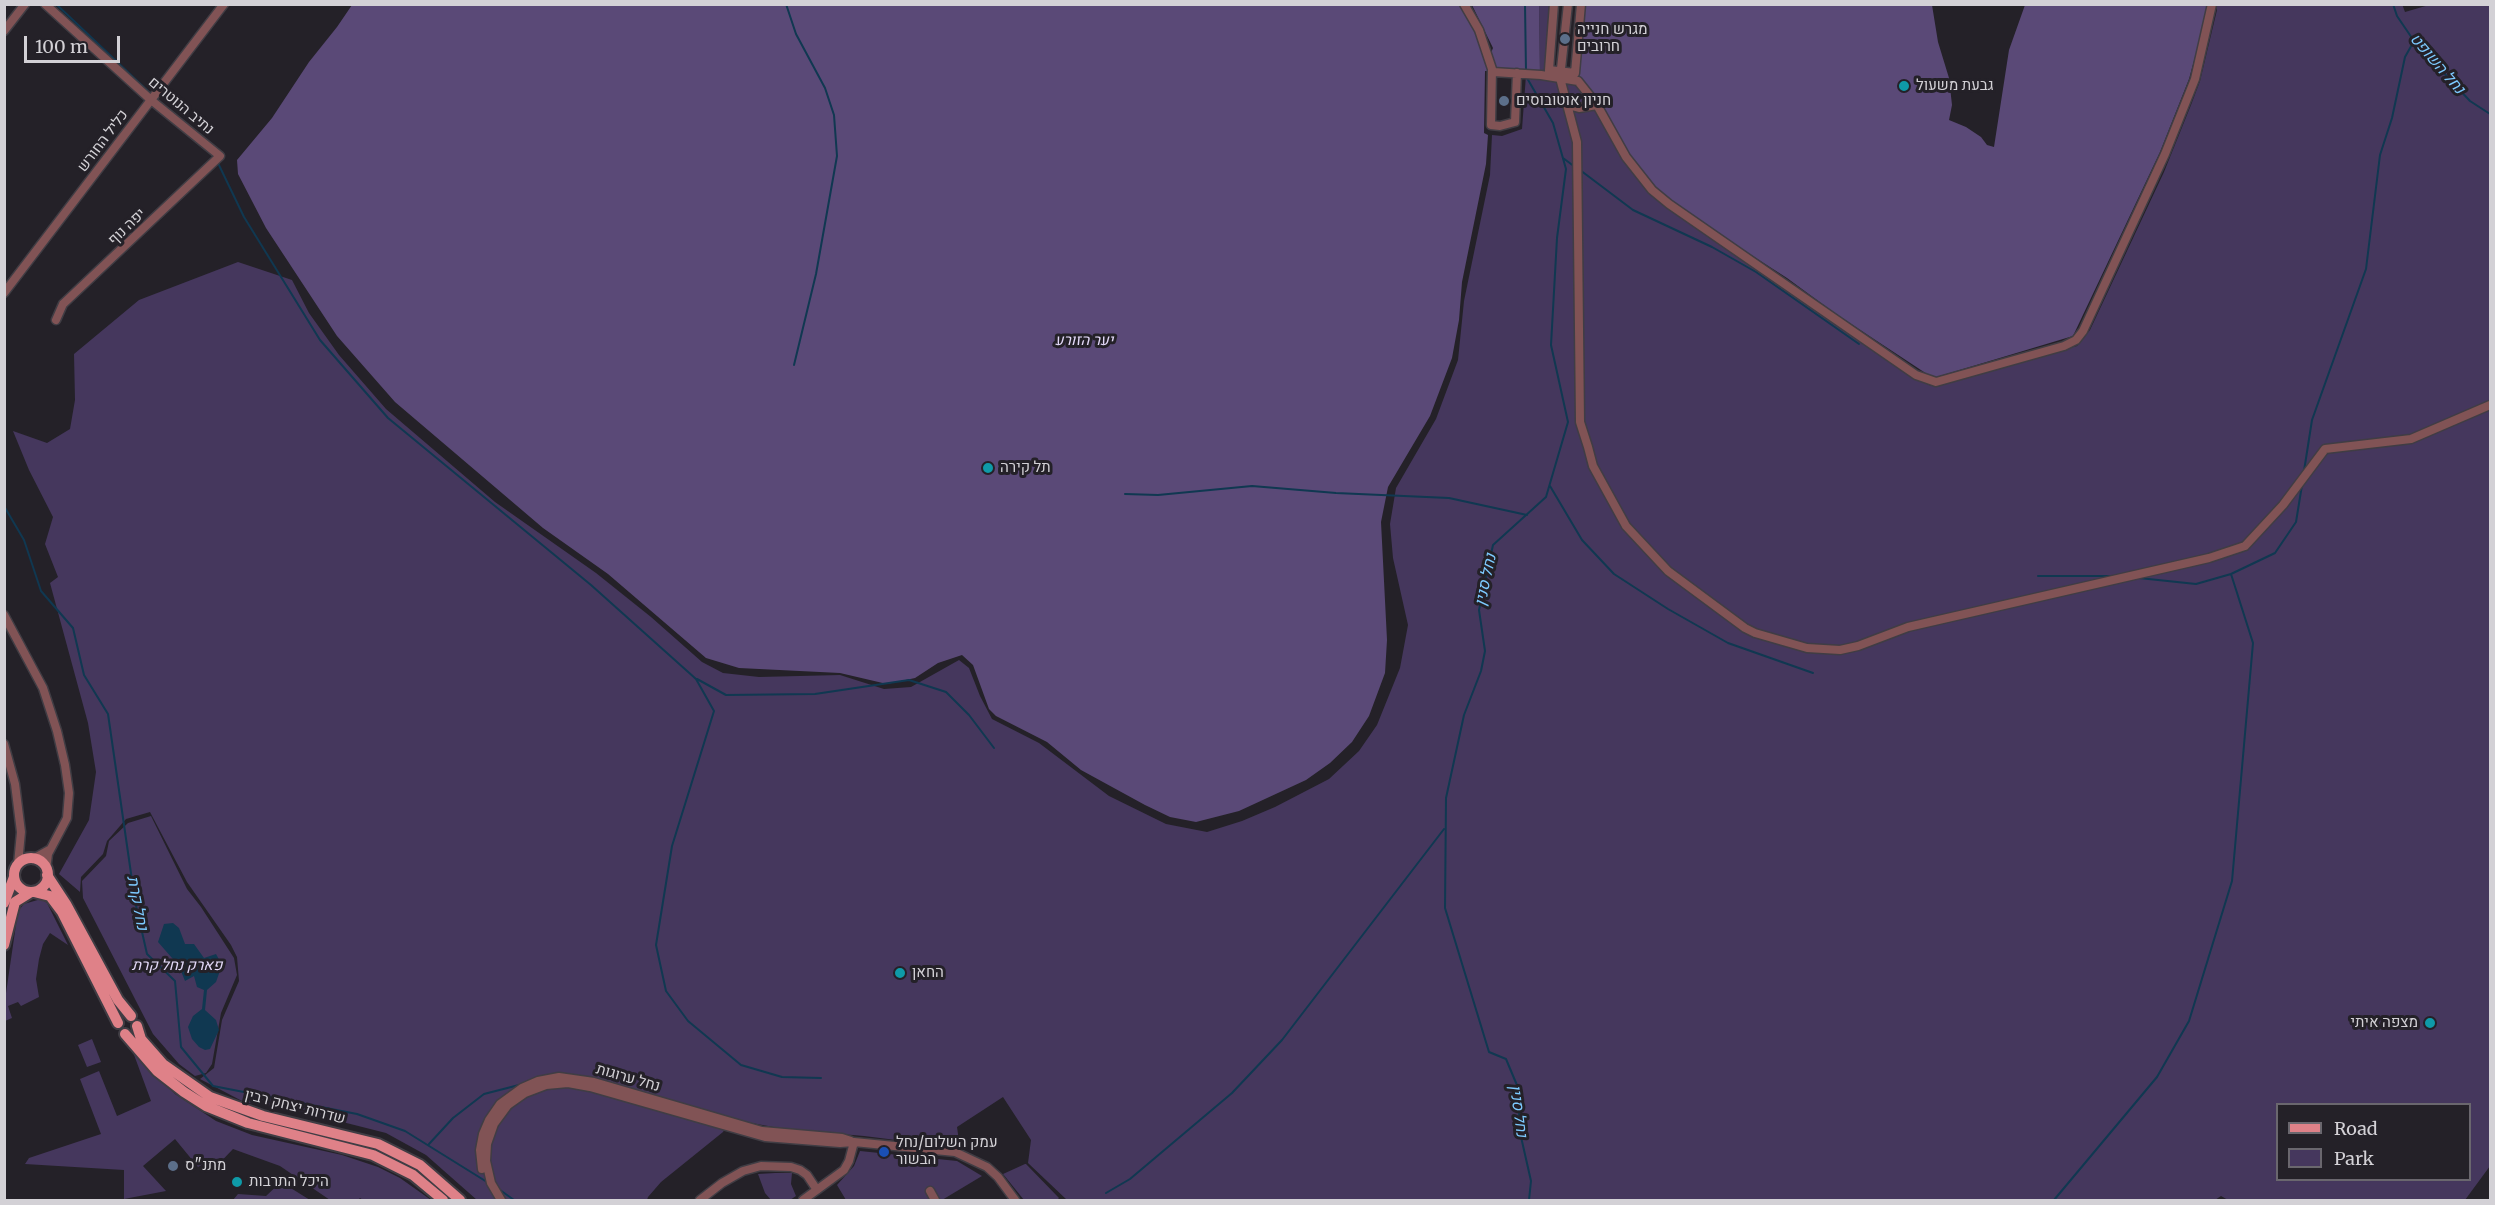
<!DOCTYPE html>
<html>
<head>
<meta charset="utf-8">
<style>
  body { margin:0 }
  #map { position:relative; width:2495px; height:1205px; overflow:hidden; background:#242128; font-family:Merriweather,serif }
  canvas { display:block }
  .frame { position:absolute; inset:0; border:6px solid #d3d1d6; pointer-events:none }
  .legend { position:absolute; left:2276px; top:1103px; width:195px; height:78px; box-sizing:border-box; background:#242128; border:2px solid #6a676e; margin:0; padding:8px 10px; list-style:none; font-size:18px; color:#d3d1d6 }
  .legend li { display:flex; align-items:center; gap:12px; height:30px }
  .legend b { width:30px; border:2px solid #6a676e }
  .scale { position:absolute; left:24px; top:36px; width:96px; height:27px; box-sizing:border-box; border:3px solid #d3d1d6; border-top:0; padding-left:8px; font-size:18px; line-height:21px; white-space:nowrap; color:#d3d1d6; -webkit-text-stroke:4px #242128; paint-order:stroke }
</style>
</head>
<body>
<div id="map">
<canvas width="2495" height="1205"></canvas>
<div class="frame"></div>
<ul class="legend">
<li><b style="height:8px;background:#df8188"></b>Road</li>
<li><b style="height:16px;background:#45375d"></b>Park</li>
</ul>
<div class="scale">100 m</div>
</div>
<script>
const c = document.querySelector('canvas').getContext('2d');
c.lineJoin = 'round';
function fill(path, color) {
  c.fillStyle = color;
  c.fill(path, 'evenodd');
}
function toPath(rows) {
  const path = new Path2D();
  for (const r of rows) {
    if (r.length === 3) {
      path.moveTo(r[0] + r[2], r[1]);
      path.arc(r[0], r[1], r[2], 0, 2 * Math.PI);
      continue;
    }
    path.moveTo(r[0], r[1]);
    for (let i = 2; i < r.length; i += 2) path.lineTo(r[i], r[i + 1]);
  }
  return path;
}
function strokePath(path, color, width, dash) {
  c.strokeStyle = color;
  c.lineWidth = width;
  c.lineCap = dash ? 'butt' : 'round';
  c.setLineDash(dash || []);
  c.stroke(path);
}
function write(font, color, halo, rows, align = 'center') {
  c.font = font + ' Merriweather,Heebo,serif';
  c.lineWidth = 6;
  c.setLineDash([]);
  c.textBaseline = 'middle';
  c.strokeStyle = halo;
  c.fillStyle = color;
  for (const [text, x, y, turn = 0] of rows) {
    c.save();
    c.translate(x, y);
    c.rotate((+turn || 0) * Math.PI / 180);
    c.textAlign = isNaN(turn) ? turn : align;
    if (halo) c.strokeText(text, 0, 0);
    c.fillText(text, 0, 0);
    c.restore();
  }
}
fill(toPath([
  [2402,4,2405,12,2429,5,2490,5,2490,1166,2465,1200,2228,1200,2221,1196,2215,1200,1067,1200,1028,1163,1031,1140,1003,1097,957,1127,960,1148,864,1136,784,1129,730,1119,723,1132,661,1182,648,1197,647,1200,477,1200,426,1155,386,1133,303,1112,244,1102,200,1079,214,1068,222,1020,239,981,237,957,231,945,187,882,150,812,126,819,107,841,103,854,81,877,80,892,59,874,89,820,96,772,88,723,50,583,58,577,45,544,53,517,29,470,13,431,47,443,70,429,75,400,74,354,139,300,238,262,292,280,309,313,339,355,386,409,495,502,596,573,651,617,702,662,723,673,759,677,840,675,884,689,911,687,959,660,969,668,980,696,992,719,1039,743,1109,796,1166,824,1207,832,1242,821,1275,807,1329,779,1359,751,1377,725,1400,668,1408,625,1393,558,1390,524,1396,488,1436,419,1458,360,1464,301,1490,175,1492,135,1502,136,1522,129,1526,75,1540,75,1539,5,1549,5,1544,75,1580,83,1617,145,1831,320,1905,372,1929,385,1938,386,1987,370,2077,346,2090,330,2164,172,2191,105,2200,81,2217,10,2216,5],
  [2278,1104,2470,1104,2470,1180,2278,1180],
  [151,816,187,889,201,907,234,958,237,975,221,1013,212,1064,206,1073,195,1076,179,1064,153,1034,83,898,82,881,106,856,109,841,128,823],
  [41,899,47,903,68,945,50,933,43,944,39,959,36,979,39,997,21,1006,18,1002,8,1006,12,1018,5,1021,5,1000,18,911,24,904],
  [92,1039,101,1062,87,1067,78,1045],
  [133,1052,175,1094,216,1121,252,1135,342,1155,378,1167,400,1178,431,1200,363,1200,360,1198,358,1200,330,1200,280,1166,233,1149,211,1172,203,1164,198,1167,175,1139,143,1166,166,1191,124,1199,124,1170,25,1164,29,1158,101,1134,80,1079,99,1071,117,1116,151,1101],
  [860,1151,957,1161,982,1176,942,1200,846,1200,837,1185,854,1166],
  [1025,1164,1026,1164,1059,1198,1057,1200,1024,1200,1003,1174],
  [775,1173,792,1173,791,1184,796,1196,790,1200,771,1200,765,1193,758,1174],
  [281,1182,310,1200,233,1200,238,1194,266,1196]
]), '#45375d');
fill(toPath([
  [352,5,1539,5,1540,75,1485,71,1484,133,1488,135,1486,164,1462,282,1459,320,1452,358,1430,416,1388,487,1381,522,1387,640,1385,673,1369,716,1352,742,1330,763,1306,780,1239,811,1196,822,1170,817,1145,805,1081,770,1047,742,996,716,989,709,973,665,962,655,938,663,915,678,887,684,840,673,739,668,706,658,608,574,543,528,395,402,337,336,266,228,238,174,237,160,272,118,309,62,337,27],
  [1472,5,1493,48,1489,58,1464,9],
  [1585,5,1932,5,1938,42,1949,78,1952,105,1949,120,1966,127,1981,137,1987,145,1994,147,2009,50,2025,5,2209,6,2189,79,2160,152,2073,336,1933,378,1836,314,1787,278,1670,203,1638,170,1578,80]
]), '#5a4977');
fill(toPath([
  [173,923,179,928,185,944,194,944,204,958,216,954,222,965,216,982,207,990,205,1010,216,1020,219,1030,210,1049,205,1050,199,1047,192,1039,188,1027,193,1016,202,1009,204,990,197,987,194,976,185,981,179,966,158,942,164,924]
]), '#103851');
strokePath(toPath([
  [56,4,150,93],
  [786,4,796,34,825,88,834,115,837,156,816,274,794,365],
  [1525,4,1526,72],
  [2393,4,2397,16,2414,41,2470,101,2490,114],
  [1527,78,1553,123,1566,169,1557,238,1551,345,1568,422,1546,497,1493,545,1479,610,1485,651,1481,671,1464,715,1446,798,1445,908,1489,1052,1506,1059,1519,1090,1519,1128,1531,1181,1529,1200],
  [1563,158,1575,167],
  [217,161,244,217,320,340,388,418,591,585,696,679,714,711,672,846,656,945,666,991,688,1021,741,1065,782,1077,821,1078],
  [1580,170,1633,210,1712,247,1756,272,1859,344],
  [2304,471,2312,420,2366,269,2380,155,2392,118,2405,57,2414,41],
  [1550,486,1582,540,1614,574,1668,609,1728,643,1813,673],
  [1125,494,1158,495,1252,486,1336,493,1449,498,1527,515],
  [4,506,24,540,41,591,73,628,84,675,108,714,135,901,147,954,175,981,181,1047,213,1086,357,1114,405,1131,487,1182],
  [2038,576,2113,576],
  [2139,578,2196,584,2231,574,2275,553,2296,522,2302,485],
  [697,679,726,695,815,694,909,680,946,692,969,715,994,748],
  [429,1144,453,1118,484,1094,519,1085],
  [500,1190,514,1200],
  [1106,1193,1130,1179,1232,1093,1282,1040,1444,829],
  [2054,1200,2157,1077,2189,1021,2232,881,2253,643,2231,574]
]), '#103851', 2);
const minor = toPath([
  [45,4,151,100,220,156,63,304,56,320],
  [1464,4,1479,30,1492,69,1491,125,1500,126,1515,122,1517,73],
  [1554,4,1549,70,1575,73,1581,4],
  [1568,4,1560,78,1577,142,1580,422,1588,447,1593,466,1626,526,1668,571,1745,628,1755,633,1807,648,1840,650,1858,646,1908,627,2209,558,2245,546,2283,505,2325,449,2411,439,2490,405],
  [4,31,25,4],
  [1493,72,1541,75,1578,81,1597,105,1626,157,1652,190,1669,204,1916,375,1936,382,2064,346,2076,340,2083,331,2165,154,2195,79,2212,4],
  [1568,105,1579,108,1597,105],
  [4,293,224,4],
  [4,615,43,688,57,731,65,765,69,793,67,818,48,854,46,870],
  [4,744,15,784,21,832,18,864],
  [33,859,49,850],
  [482,1169,480,1150,483,1134,489,1120,500,1104,522,1088,538,1081,559,1077,594,1082,762,1131,842,1138,851,1141],
  [930,1191,935,1200],
  [501,1200,491,1183,486,1161,487,1144,494,1124,508,1105,525,1093,546,1085,568,1083,590,1087,765,1137,840,1143,854,1142,955,1152,987,1167,998,1177,1015,1200],
  [700,1200,722,1183,743,1171,761,1166,791,1167,800,1170,807,1175,817,1190],
  [803,1200,844,1170,849,1161,854,1142]
]);
const major = toPath([
  [31,875,17],
  [47,875,66,904,118,1000,131,1016],
  [34,892,50,896,62,912,118,1023],
  [4,903,14,877],
  [4,945,15,902,31,892],
  [137,1026,141,1039,163,1064,210,1097,263,1116,378,1144,420,1165,460,1200],
  [125,1034,157,1071,184,1092,206,1106,248,1123,373,1155,413,1175,443,1200]
]);
strokePath(minor, '#403d44', 11);
strokePath(major, '#403d44', 14);
strokePath(minor, '#815355', 8);
strokePath(major, '#df8188', 10);
for (const [x, y, r, color] of [
  [1565,39,6,"#5c6f8a"],
  [1904,86,6,"#0f9aa8"],
  [1504,101,6,"#5c6f8a"],
  [988,468,6,"#0f9aa8"],
  [900,973,6,"#0f9aa8"],
  [2430,1023,6,"#0f9aa8"],
  [884,1152,6,"#1a4fb4"],
  [173,1166,6,"#5c6f8a"],
  [237,1182,6,"#0f9aa8"]
]) {
  const dot = new Path2D();
  dot.arc(x, y, r, 0, 2 * Math.PI);
  c.fillStyle = color;
  c.fill(dot);
  strokePath(dot, '#242128', 2);
}
write('15px', '#d3d1d6', '#242128', [
  ["מגרש חנייה",1577,30],
  ["חרובים",1577,47],
  ["גבעת משעול",1916,86],
  ["חניון אוטובוסים",1516,101],
  ["תל קירה",1000,468],
  ["החאן",912,973],
  ["מצפה איתי",2418,1023,"right"],
  ["עמק השלום/נחל",896,1143],
  ["הבשור",896,1160],
  ["מתנ\"ס",185,1166],
  ["היכל התרבות",249,1182]
], 'left');
write('15px', '#d3d1d6', '#242128', [
  ["נתיב הנוטרים",181,106,40],
  ["כליל החורש",103,141,-53],
  ["יפה נוף",127,227,-44],
  ["נחל ערוגות",628,1078,16],
  ["שדרות יצחק רבין",295,1107,14]
]);
write('italic 15px', '#e3d9f8', '#242128', [
  ["יער הזורע",1084,341],
  ["פארק נחל קרת",177,966]
]);
write('italic 16px', '#7dcaff', '#242128', [
  ["נחל השופט",2437,64,49],
  ["נחל סנין",1486,580,-78],
  ["נחל קרת",137,903,79],
  ["נחל סנין",1518,1111,82]
]);
</script>
</body>
</html>
